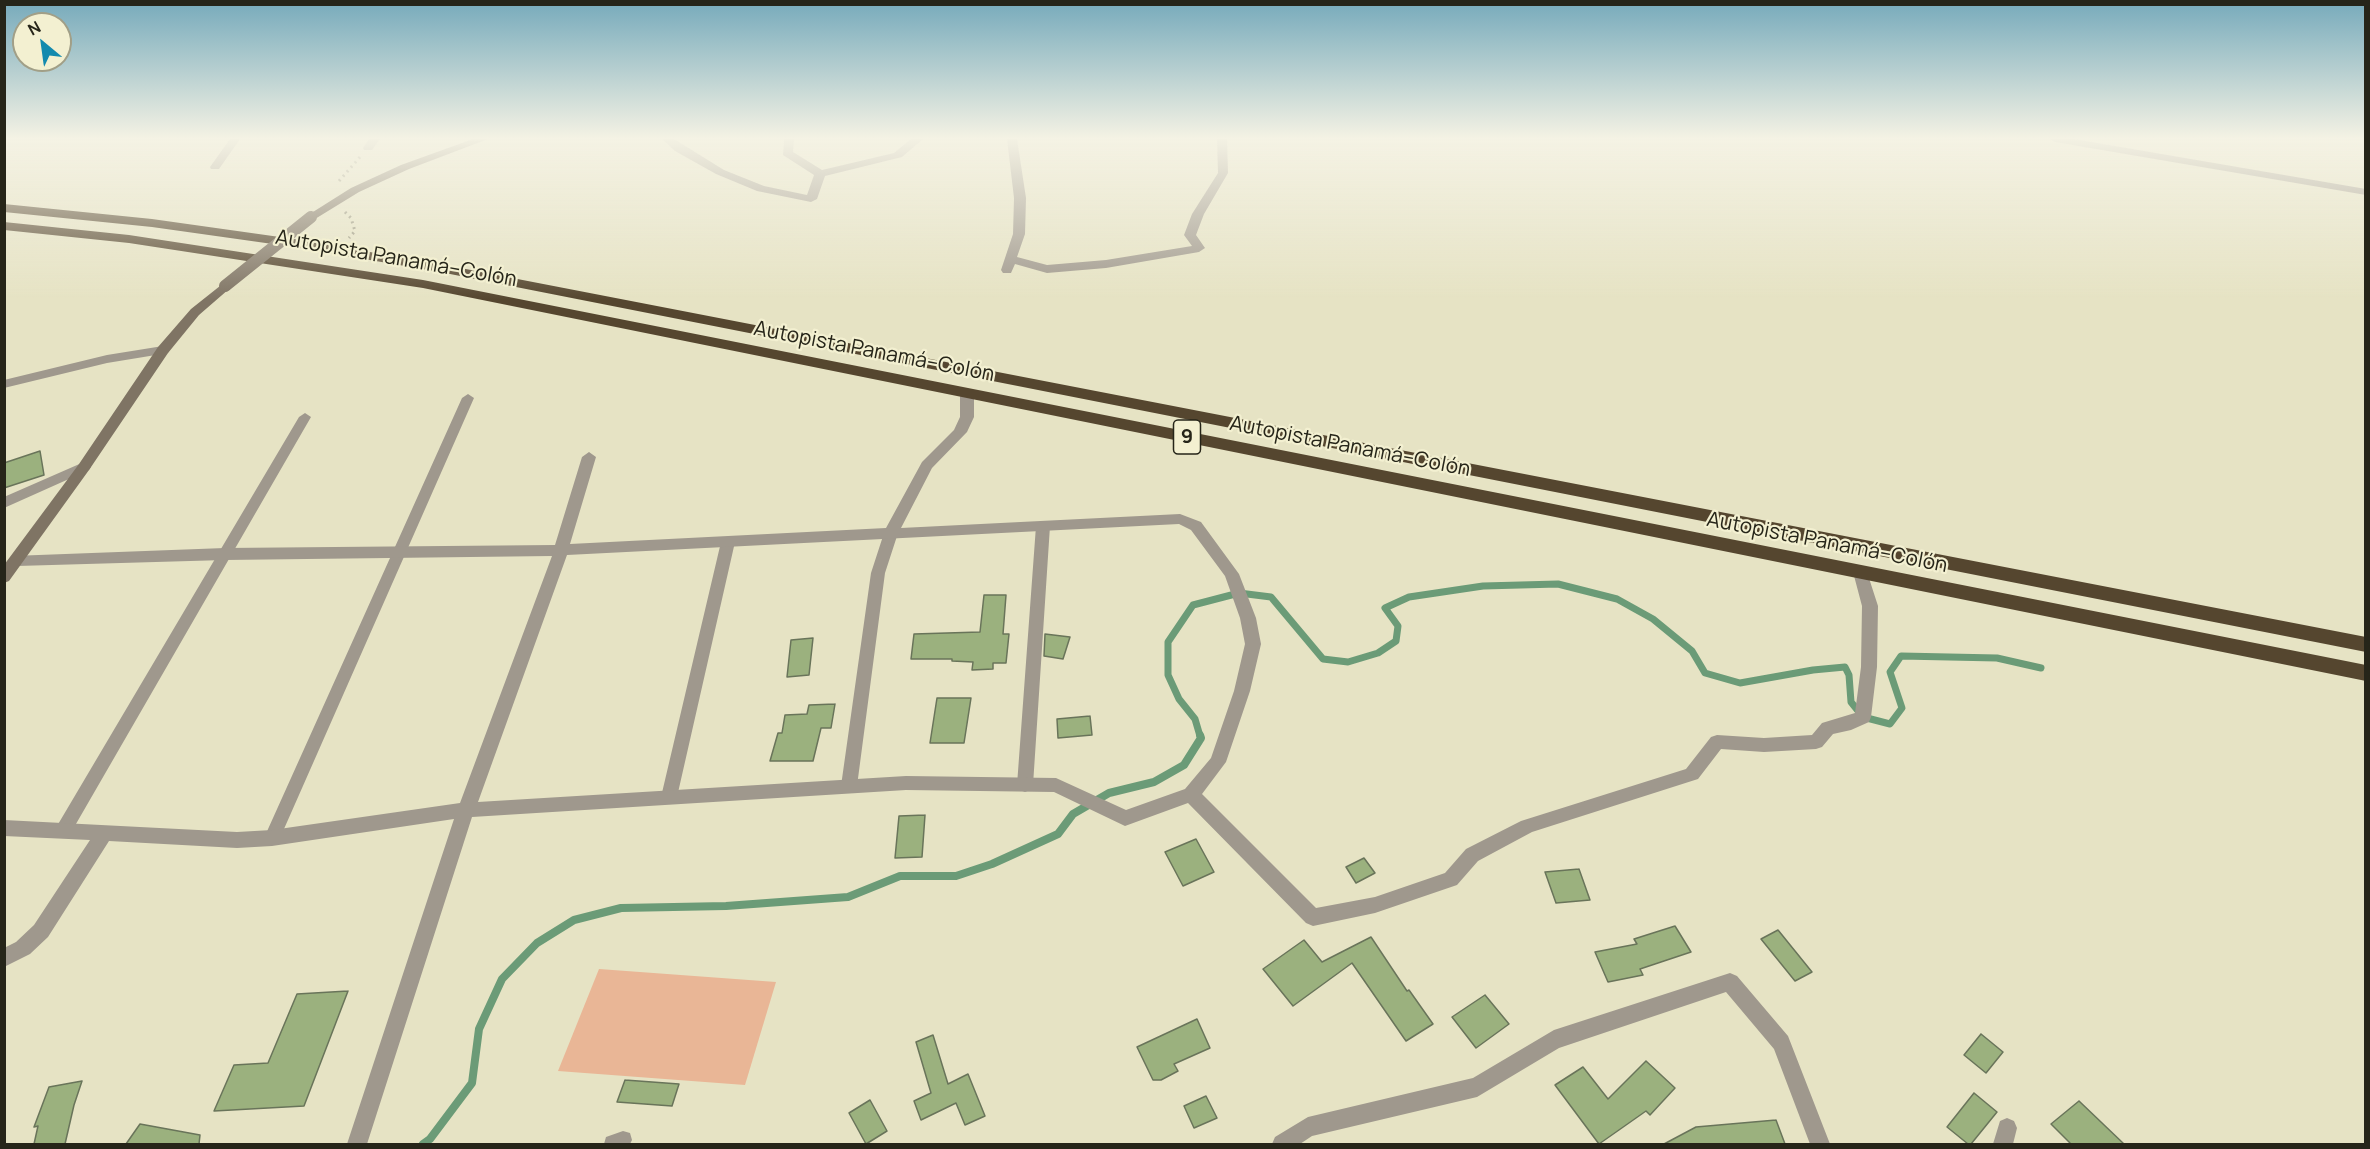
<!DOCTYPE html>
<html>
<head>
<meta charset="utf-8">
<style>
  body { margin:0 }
  #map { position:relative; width:2370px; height:1149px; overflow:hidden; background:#e6e3c4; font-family:Manrope,sans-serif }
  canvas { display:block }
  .frame { position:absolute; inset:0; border:6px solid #262519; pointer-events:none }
  .north { position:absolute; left:12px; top:12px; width:60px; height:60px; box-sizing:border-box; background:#f3f0d1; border:2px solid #a19f87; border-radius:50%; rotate:331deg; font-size:16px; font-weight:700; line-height:24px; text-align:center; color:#262519 }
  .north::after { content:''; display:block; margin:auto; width:21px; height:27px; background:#138aae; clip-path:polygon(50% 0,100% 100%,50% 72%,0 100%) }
</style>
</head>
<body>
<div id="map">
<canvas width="2370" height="1149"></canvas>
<div class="frame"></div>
<div class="north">N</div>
</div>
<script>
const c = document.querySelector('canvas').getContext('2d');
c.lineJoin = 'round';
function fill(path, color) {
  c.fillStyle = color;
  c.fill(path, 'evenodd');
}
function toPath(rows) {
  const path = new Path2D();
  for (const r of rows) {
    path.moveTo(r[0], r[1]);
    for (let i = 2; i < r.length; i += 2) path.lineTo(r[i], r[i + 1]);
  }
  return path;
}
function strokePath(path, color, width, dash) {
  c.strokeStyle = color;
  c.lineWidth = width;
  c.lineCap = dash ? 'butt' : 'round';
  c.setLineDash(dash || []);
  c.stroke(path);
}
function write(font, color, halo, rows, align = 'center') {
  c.font = font + ' Manrope,sans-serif';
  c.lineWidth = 4.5;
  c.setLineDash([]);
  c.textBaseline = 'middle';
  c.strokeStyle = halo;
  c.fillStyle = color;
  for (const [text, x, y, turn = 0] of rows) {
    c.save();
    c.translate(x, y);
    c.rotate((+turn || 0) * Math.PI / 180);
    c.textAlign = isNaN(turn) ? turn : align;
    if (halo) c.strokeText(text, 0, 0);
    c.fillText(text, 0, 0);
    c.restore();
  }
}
fill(toPath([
  [599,969,776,982,745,1085,558,1071]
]), '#e9b696');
strokePath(toPath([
  [1200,736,1195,719,1179,699,1168,675,1168,642,1193,605,1239,593,1271,597,1323,659,1348,662,1378,653,1396,641,1398,626,1385,608,1409,597,1483,586,1558,584,1617,599,1653,619,1692,651,1705,673,1740,683,1813,670,1845,667,1849,675,1851,702,1863,717,1890,724,1902,708,1890,672,1901,656,1997,658,2041,668]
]), '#6b9b77', 7);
strokePath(toPath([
  [423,1144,430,1139,472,1083,479,1029,502,979,537,943,574,920,621,908,726,906,848,897,900,876,956,876,992,864,1058,834,1073,814,1109,793,1154,782,1184,765,1201,738,1200,735]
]), '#6b9b77', 8);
const building = toPath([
  [40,451,44,475,4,488,4,463,40,451],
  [984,595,1006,595,1003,634,1009,634,1006,663,993,663,993,669,972,670,973,662,952,661,952,659,911,659,914,634,980,632,984,595],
  [1045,634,1070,637,1063,659,1044,656,1045,634],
  [813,638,809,675,787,677,791,640,813,638],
  [937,698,971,698,964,743,930,743,937,698],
  [835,704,831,728,821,728,813,761,770,761,778,733,782,733,785,715,807,714,809,705,835,704],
  [1090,716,1092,735,1058,738,1057,719,1090,716],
  [925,815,922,857,895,858,899,816,925,815],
  [1196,839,1214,872,1183,886,1165,852,1196,839],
  [1364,858,1375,873,1356,883,1346,867,1364,858],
  [1579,869,1590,900,1556,903,1545,872,1579,869],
  [1675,926,1691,952,1640,969,1643,975,1608,982,1595,952,1637,944,1634,939,1675,926],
  [1778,930,1812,972,1795,981,1761,939,1778,930],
  [1371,937,1407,991,1409,990,1433,1024,1406,1041,1352,963,1293,1006,1263,969,1304,940,1322,962,1371,937],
  [348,991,304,1106,214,1111,234,1065,268,1063,297,994,348,991],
  [1485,995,1509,1024,1476,1048,1452,1017,1485,995],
  [1197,1019,1210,1048,1174,1064,1178,1071,1161,1080,1153,1080,1137,1047,1197,1019],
  [1981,1034,2003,1052,1986,1073,1964,1055,1981,1034],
  [933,1035,948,1084,968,1074,985,1116,965,1125,956,1103,921,1120,914,1101,931,1093,916,1042,933,1035],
  [1646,1061,1675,1088,1650,1115,1646,1111,1599,1144,1555,1085,1583,1067,1608,1099,1646,1061],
  [625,1080,679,1084,672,1106,617,1102,625,1080],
  [82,1081,74,1105,65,1144,34,1144,38,1126,34,1127,49,1087,82,1081],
  [1974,1093,1997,1112,1971,1144,1968,1144,1947,1127,1974,1093],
  [1206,1096,1217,1118,1194,1128,1184,1106,1206,1096],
  [870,1100,887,1131,866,1144,849,1113,870,1100],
  [2079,1101,2124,1144,2071,1144,2051,1124,2079,1101],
  [1776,1120,1785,1144,1664,1144,1696,1127,1776,1120],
  [140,1124,200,1135,199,1144,126,1144,140,1124]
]);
fill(building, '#9bb17e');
strokePath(building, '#69745a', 1.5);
strokePath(toPath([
  [339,181,360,157],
  [345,212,351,218,355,231,349,238]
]), '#9a9780', 3, [2, 4]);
fill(toPath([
  [468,394,474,398,280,838,278,843,272,845,266,843,264,838,462,398,468,394],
  [305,413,311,417,69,836,63,838,57,836,55,831,57,826,299,417,305,413],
  [1043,521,1050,526,1033,785,1030,790,1025,792,1020,790,1017,785,1036,526,1043,521],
  [891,528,898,533,885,573,857,786,854,791,849,793,844,791,841,786,871,573,884,533,891,528],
  [728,537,735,542,677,797,674,802,669,804,664,802,661,797,721,542,728,537],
  [623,1131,630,1133,632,1140,630,1144,604,1144,606,1137,623,1131]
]), '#9f988d');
fill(toPath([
  [230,139,240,139,219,169,211,169,210,167,230,139],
  [369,139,380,139,372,150,364,150,363,148,369,139],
  [662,139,674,139,724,170,764,186,807,195,814,175,783,155,784,139,794,139,793,152,822,170,894,153,911,139,923,139,902,157,825,176,817,199,811,202,757,191,716,174,675,151,662,139],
  [1007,139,1017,139,1026,198,1025,234,1017,257,1047,265,1106,260,1192,246,1184,235,1192,214,1218,173,1217,139,1227,139,1228,173,1204,214,1196,235,1205,248,1199,252,1106,268,1047,273,1015,264,1011,273,1003,273,1001,270,1013,234,1014,198,1007,139],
  [2050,139,2074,139,2366,189,2366,195,2055,142,2050,139],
  [163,346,169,350,168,353,107,363,4,388,4,380,107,355,163,346],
  [967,389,974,393,974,417,967,432,932,468,901,528,1180,514,1201,522,1239,574,1256,618,1261,644,1250,691,1226,762,1202,794,1316,908,1375,897,1445,873,1466,849,1521,821,1686,769,1711,737,1717,735,1764,738,1812,735,1822,723,1855,713,1861,667,1862,606,1853,572,1855,568,1860,566,1865,568,1867,572,1878,606,1877,667,1871,717,1869,722,1851,730,1833,734,1822,747,1816,749,1764,752,1721,749,1698,779,1532,832,1478,861,1457,885,1375,913,1313,926,1306,923,1188,803,1125,826,1054,792,906,790,472,817,367,1144,347,1144,454,819,272,846,237,848,109,841,48,937,30,954,4,967,4,948,16,942,34,925,90,840,4,836,4,820,237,832,272,830,460,803,552,556,225,560,17,566,12,564,10,560,12,556,225,548,555,545,582,457,589,452,596,457,570,544,886,528,922,462,954,430,960,417,960,393,967,389],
  [1179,524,1191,530,1225,576,1240,618,1245,644,1234,691,1211,758,1185,789,1126,810,1056,778,906,776,478,802,567,555,1179,524],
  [84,462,91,467,89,470,4,508,4,497,84,462],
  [1730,973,1737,976,1788,1036,1830,1144,1810,1144,1774,1049,1726,992,1559,1048,1477,1097,1312,1136,1300,1144,1272,1144,1275,1137,1308,1117,1473,1078,1554,1030,1730,973],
  [2007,1118,2014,1121,2017,1128,2013,1144,1993,1144,2000,1121,2007,1118]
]), '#9f988d');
fill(toPath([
  [473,139,488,139,409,169,359,192,315,219,307,219,305,217,351,188,401,165,473,139],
  [225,282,229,283,229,289,199,315,168,353,89,470,9,581,4,583,4,565,79,464,158,347,191,309,225,282]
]), '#7f7464');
fill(toPath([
  [4,204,152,219,294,239,440,264,2366,637,2366,652,440,272,294,247,152,227,4,212,4,204],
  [4,222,129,235,423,280,2366,665,2366,681,423,288,129,243,4,230,4,222]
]), '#55462f');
strokePath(toPath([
  [225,286,311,217]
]), '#7f7464', 12);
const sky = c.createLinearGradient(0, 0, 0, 300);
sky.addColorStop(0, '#76aabb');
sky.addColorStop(0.46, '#f4f2e4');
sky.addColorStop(1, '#f4f2e400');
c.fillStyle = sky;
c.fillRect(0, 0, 2370, 300);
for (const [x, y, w] of [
  [1187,437,27]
]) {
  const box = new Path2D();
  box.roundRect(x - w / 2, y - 17, w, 34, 4.5);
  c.fillStyle = '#f3f0d1';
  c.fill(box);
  strokePath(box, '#262519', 1.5);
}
write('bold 20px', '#262519', null, [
  ["9",1187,437]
]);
write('21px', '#262519', '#f3f0d1', [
  ["Autopista Panamá–Colón",396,259,10],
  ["Autopista Panamá–Colón",874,352,11],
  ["Autopista Panamá–Colón",1350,447,11],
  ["Autopista Panamá–Colón",1827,543,11]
]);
</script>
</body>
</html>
